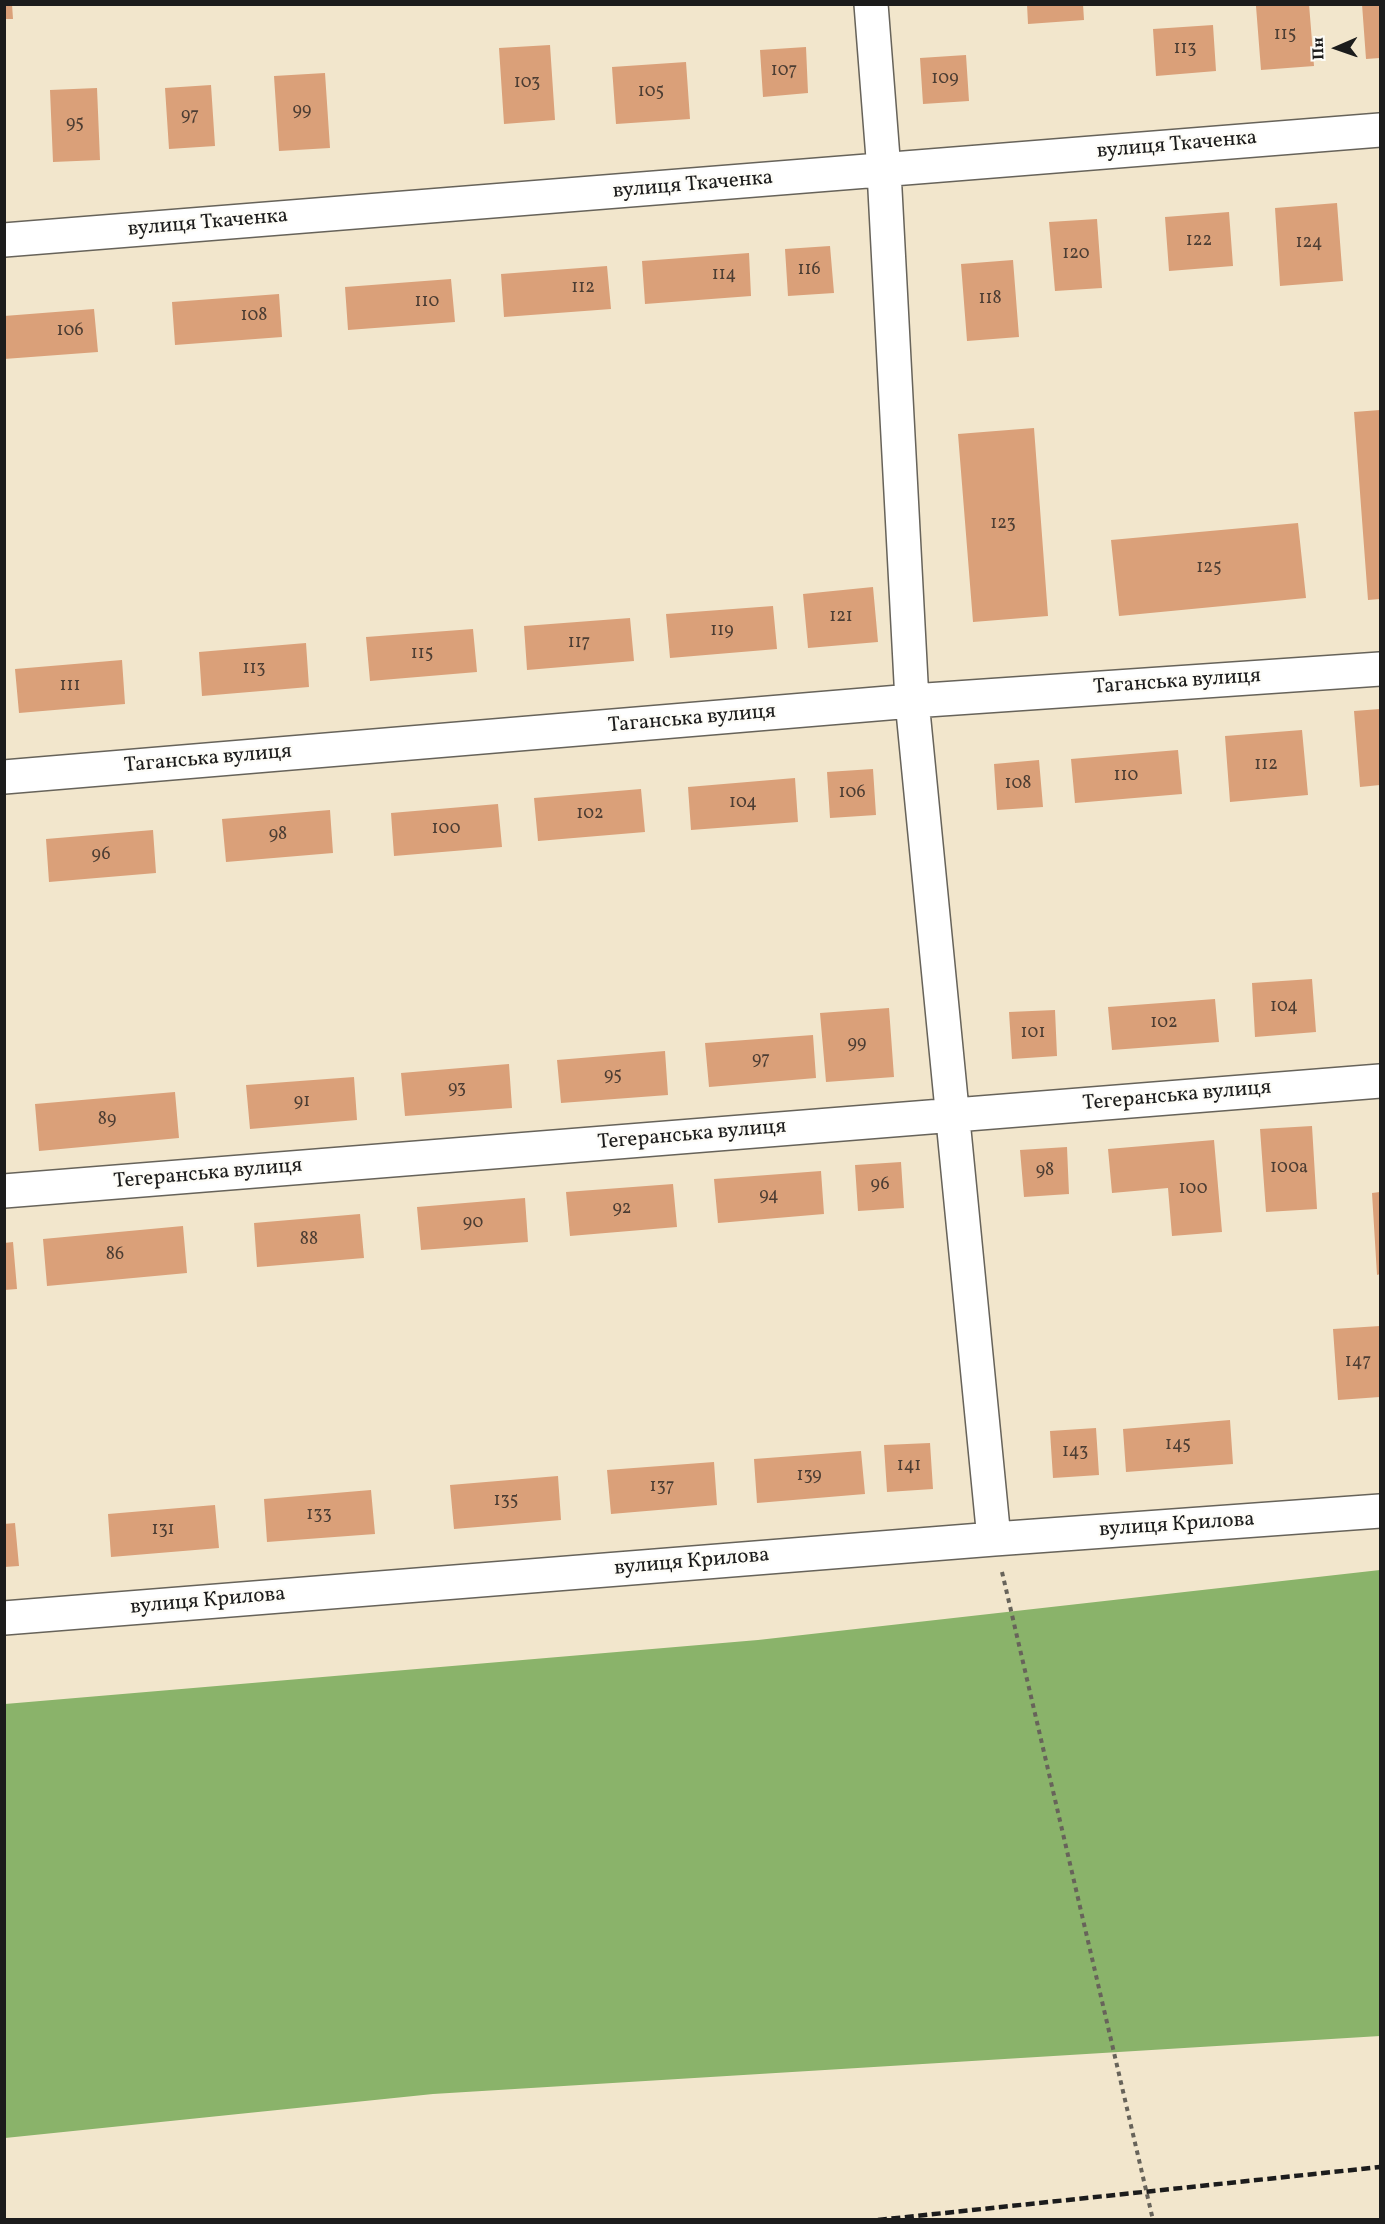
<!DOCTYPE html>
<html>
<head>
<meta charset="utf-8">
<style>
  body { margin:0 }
  #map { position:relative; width:1385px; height:2224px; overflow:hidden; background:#f2e6cc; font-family:Vollkorn,serif }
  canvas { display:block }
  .frame { position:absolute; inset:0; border:6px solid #1c1c1c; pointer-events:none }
  .north { position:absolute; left:1307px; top:18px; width:60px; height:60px; -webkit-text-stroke:4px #fdfcf7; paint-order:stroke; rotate:268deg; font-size:16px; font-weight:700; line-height:24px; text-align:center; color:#1c1c1c }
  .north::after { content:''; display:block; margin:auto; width:21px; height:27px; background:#1c1c1c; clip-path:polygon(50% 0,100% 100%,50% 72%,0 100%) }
</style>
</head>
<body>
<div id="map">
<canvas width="1385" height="2224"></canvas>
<div class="frame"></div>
<div class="north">Пн</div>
</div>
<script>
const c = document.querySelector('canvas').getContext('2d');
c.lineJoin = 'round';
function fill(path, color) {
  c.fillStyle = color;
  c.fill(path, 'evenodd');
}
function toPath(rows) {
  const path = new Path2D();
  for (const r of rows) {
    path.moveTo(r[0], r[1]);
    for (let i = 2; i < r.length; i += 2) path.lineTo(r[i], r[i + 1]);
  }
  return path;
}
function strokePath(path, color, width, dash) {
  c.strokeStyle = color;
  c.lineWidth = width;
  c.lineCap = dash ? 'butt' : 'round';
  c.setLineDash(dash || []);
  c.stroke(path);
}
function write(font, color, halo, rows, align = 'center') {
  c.font = font + ' Vollkorn,serif';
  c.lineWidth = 4.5;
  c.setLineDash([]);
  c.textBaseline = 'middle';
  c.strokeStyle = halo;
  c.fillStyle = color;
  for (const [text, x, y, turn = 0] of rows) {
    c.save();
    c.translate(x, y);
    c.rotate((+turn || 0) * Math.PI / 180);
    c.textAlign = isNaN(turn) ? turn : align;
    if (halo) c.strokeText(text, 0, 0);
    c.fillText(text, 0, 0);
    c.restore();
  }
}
fill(toPath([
  [1380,1570,1380,2036,433,2094,5,2138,5,1704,758,1640]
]), '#8ab36a');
fill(toPath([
  [4,4,12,4,13,19,4,19],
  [1027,4,1083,4,1084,20,1028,24],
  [1279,4,1309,4,1314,66,1261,70,1256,6],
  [1362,4,1380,4,1380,58,1366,59],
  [1213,25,1216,71,1156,76,1153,29],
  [550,45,555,120,504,124,499,48],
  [806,47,808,93,763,97,760,50],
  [966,55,969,101,923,104,920,58],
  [686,62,690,119,616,124,612,67],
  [325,73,330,148,279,151,274,76],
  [211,85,215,146,169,149,165,88],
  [97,88,100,160,53,162,50,90],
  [1337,203,1343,281,1280,286,1275,208],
  [1229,212,1233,266,1169,271,1165,217],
  [1097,219,1102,288,1055,291,1049,222],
  [830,246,834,293,788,296,785,249],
  [749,253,751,296,645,304,642,261],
  [1013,260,1019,337,967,341,961,264],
  [607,266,611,309,504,317,501,274],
  [451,279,455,322,348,330,345,287],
  [279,294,282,337,175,345,172,302],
  [94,309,98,352,4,359,4,316],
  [1380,410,1380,599,1368,600,1354,412],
  [1034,428,1048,616,973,622,958,434],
  [1298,523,1306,598,1119,616,1111,540],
  [873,587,878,642,808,648,803,594],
  [773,606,777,649,670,658,666,614],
  [630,618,634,661,527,670,524,626],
  [473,629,477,672,370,681,366,637],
  [306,643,309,687,202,696,199,652],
  [122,660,125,704,19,713,15,669],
  [1380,709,1380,785,1360,787,1354,711],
  [1302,730,1308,795,1230,802,1225,736],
  [1178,750,1182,794,1075,803,1071,759],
  [1039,760,1043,807,997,810,994,764],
  [873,769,876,815,830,818,827,772],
  [795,778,798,822,691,830,688,787],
  [641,789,645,832,538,841,534,798],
  [498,804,502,847,394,856,391,813],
  [330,810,333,853,226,862,222,819],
  [153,830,156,873,49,882,46,839],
  [1312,979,1316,1032,1255,1037,1252,983],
  [1215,999,1219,1042,1112,1050,1108,1007],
  [889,1008,894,1077,826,1082,820,1013],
  [1055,1010,1057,1056,1012,1059,1009,1012],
  [813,1035,816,1078,709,1087,705,1043],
  [665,1051,668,1095,561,1103,557,1060],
  [509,1064,512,1108,405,1116,401,1073],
  [354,1077,357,1120,250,1129,246,1085],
  [175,1092,179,1138,39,1151,35,1104],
  [1312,1126,1317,1209,1266,1212,1260,1129],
  [1214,1140,1222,1232,1172,1236,1168,1188,1112,1193,1108,1149],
  [1067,1147,1069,1194,1024,1197,1020,1150],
  [901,1162,904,1208,858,1211,855,1165],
  [821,1171,824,1214,718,1223,714,1179],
  [673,1184,677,1227,570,1236,566,1192],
  [1380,1192,1380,1274,1377,1275,1372,1193],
  [525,1198,528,1242,421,1250,417,1207],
  [360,1214,364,1258,257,1267,254,1223],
  [183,1226,187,1273,47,1286,43,1239],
  [13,1242,17,1289,4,1290,4,1243],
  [1380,1326,1380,1397,1338,1400,1333,1329],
  [1230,1420,1233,1464,1126,1472,1123,1429],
  [1096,1428,1099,1475,1053,1478,1050,1431],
  [930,1443,933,1489,887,1492,884,1445],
  [861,1451,865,1494,757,1503,754,1459],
  [714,1462,717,1505,611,1514,607,1470],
  [558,1476,561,1520,454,1529,450,1485],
  [371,1490,375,1534,267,1542,264,1499],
  [215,1505,219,1548,111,1557,108,1514],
  [15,1523,19,1566,4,1567,4,1524]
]), '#daa079');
const street = toPath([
  [871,4,884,171,912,701,994,1539],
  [4,240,1380,130],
  [4,777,912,701,1380,669],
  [4,1191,1380,1081],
  [4,1618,994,1539,1380,1511]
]);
strokePath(street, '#67635a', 36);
strokePath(toPath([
  [1002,1572,1153,2220]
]), '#67635a', 4, [4.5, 4.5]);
strokePath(street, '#fff', 33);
strokePath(toPath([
  [878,2220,1380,2167]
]), '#1c1c1c', 4.5, [9, 4.5]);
write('18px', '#4c3d33', null, [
  ["115",1285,36],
  ["113",1185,50],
  ["107",784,72],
  ["109",945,80],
  ["103",527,84],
  ["105",651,93],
  ["99",302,112],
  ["97",190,117],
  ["95",75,125],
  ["122",1199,242],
  ["124",1309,244],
  ["120",1076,255],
  ["116",809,271],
  ["114",724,276],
  ["112",583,289],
  ["118",990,300],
  ["110",427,303],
  ["108",254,317],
  ["106",70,332],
  ["123",1003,525],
  ["125",1209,569],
  ["121",841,618],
  ["119",722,632],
  ["117",579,644],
  ["115",422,655],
  ["113",254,670],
  ["111",70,687],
  ["112",1266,766],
  ["110",1126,777],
  ["108",1018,785],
  ["106",852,794],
  ["104",743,804],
  ["102",590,815],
  ["100",446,830],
  ["98",278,836],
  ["96",101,856],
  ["104",1284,1008],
  ["102",1164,1024],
  ["101",1033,1034],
  ["99",857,1045],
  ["97",761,1061],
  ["95",613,1077],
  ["93",457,1090],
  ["91",302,1103],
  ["89",107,1121],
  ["100а",1289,1169],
  ["98",1045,1172],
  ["96",880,1186],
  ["100",1193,1190],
  ["94",769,1197],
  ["92",622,1210],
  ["90",473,1224],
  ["88",309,1241],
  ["86",115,1256],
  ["147",1358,1363],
  ["145",1178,1446],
  ["143",1075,1453],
  ["141",909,1467],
  ["139",809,1477],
  ["137",662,1488],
  ["135",506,1502],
  ["133",319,1516],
  ["131",163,1531]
]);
write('21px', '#1c1c1c', '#fdfcf7', [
  ["вулиця Ткаченка",1177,146,-5],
  ["вулиця Ткаченка",693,186,-5],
  ["вулиця Ткаченка",208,224,-5],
  ["Таганська вулиця",1177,683,-4],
  ["Таганська вулиця",692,720,-5],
  ["Таганська вулиця",208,760,-5],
  ["Тегеранська вулиця",1177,1097,-5],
  ["Тегеранська вулиця",692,1136,-5],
  ["Тегеранська вулиця",208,1175,-5],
  ["вулиця Крилова",1177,1526,-4],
  ["вулиця Крилова",692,1563,-5],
  ["вулиця Крилова",208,1602,-5]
]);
</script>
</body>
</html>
